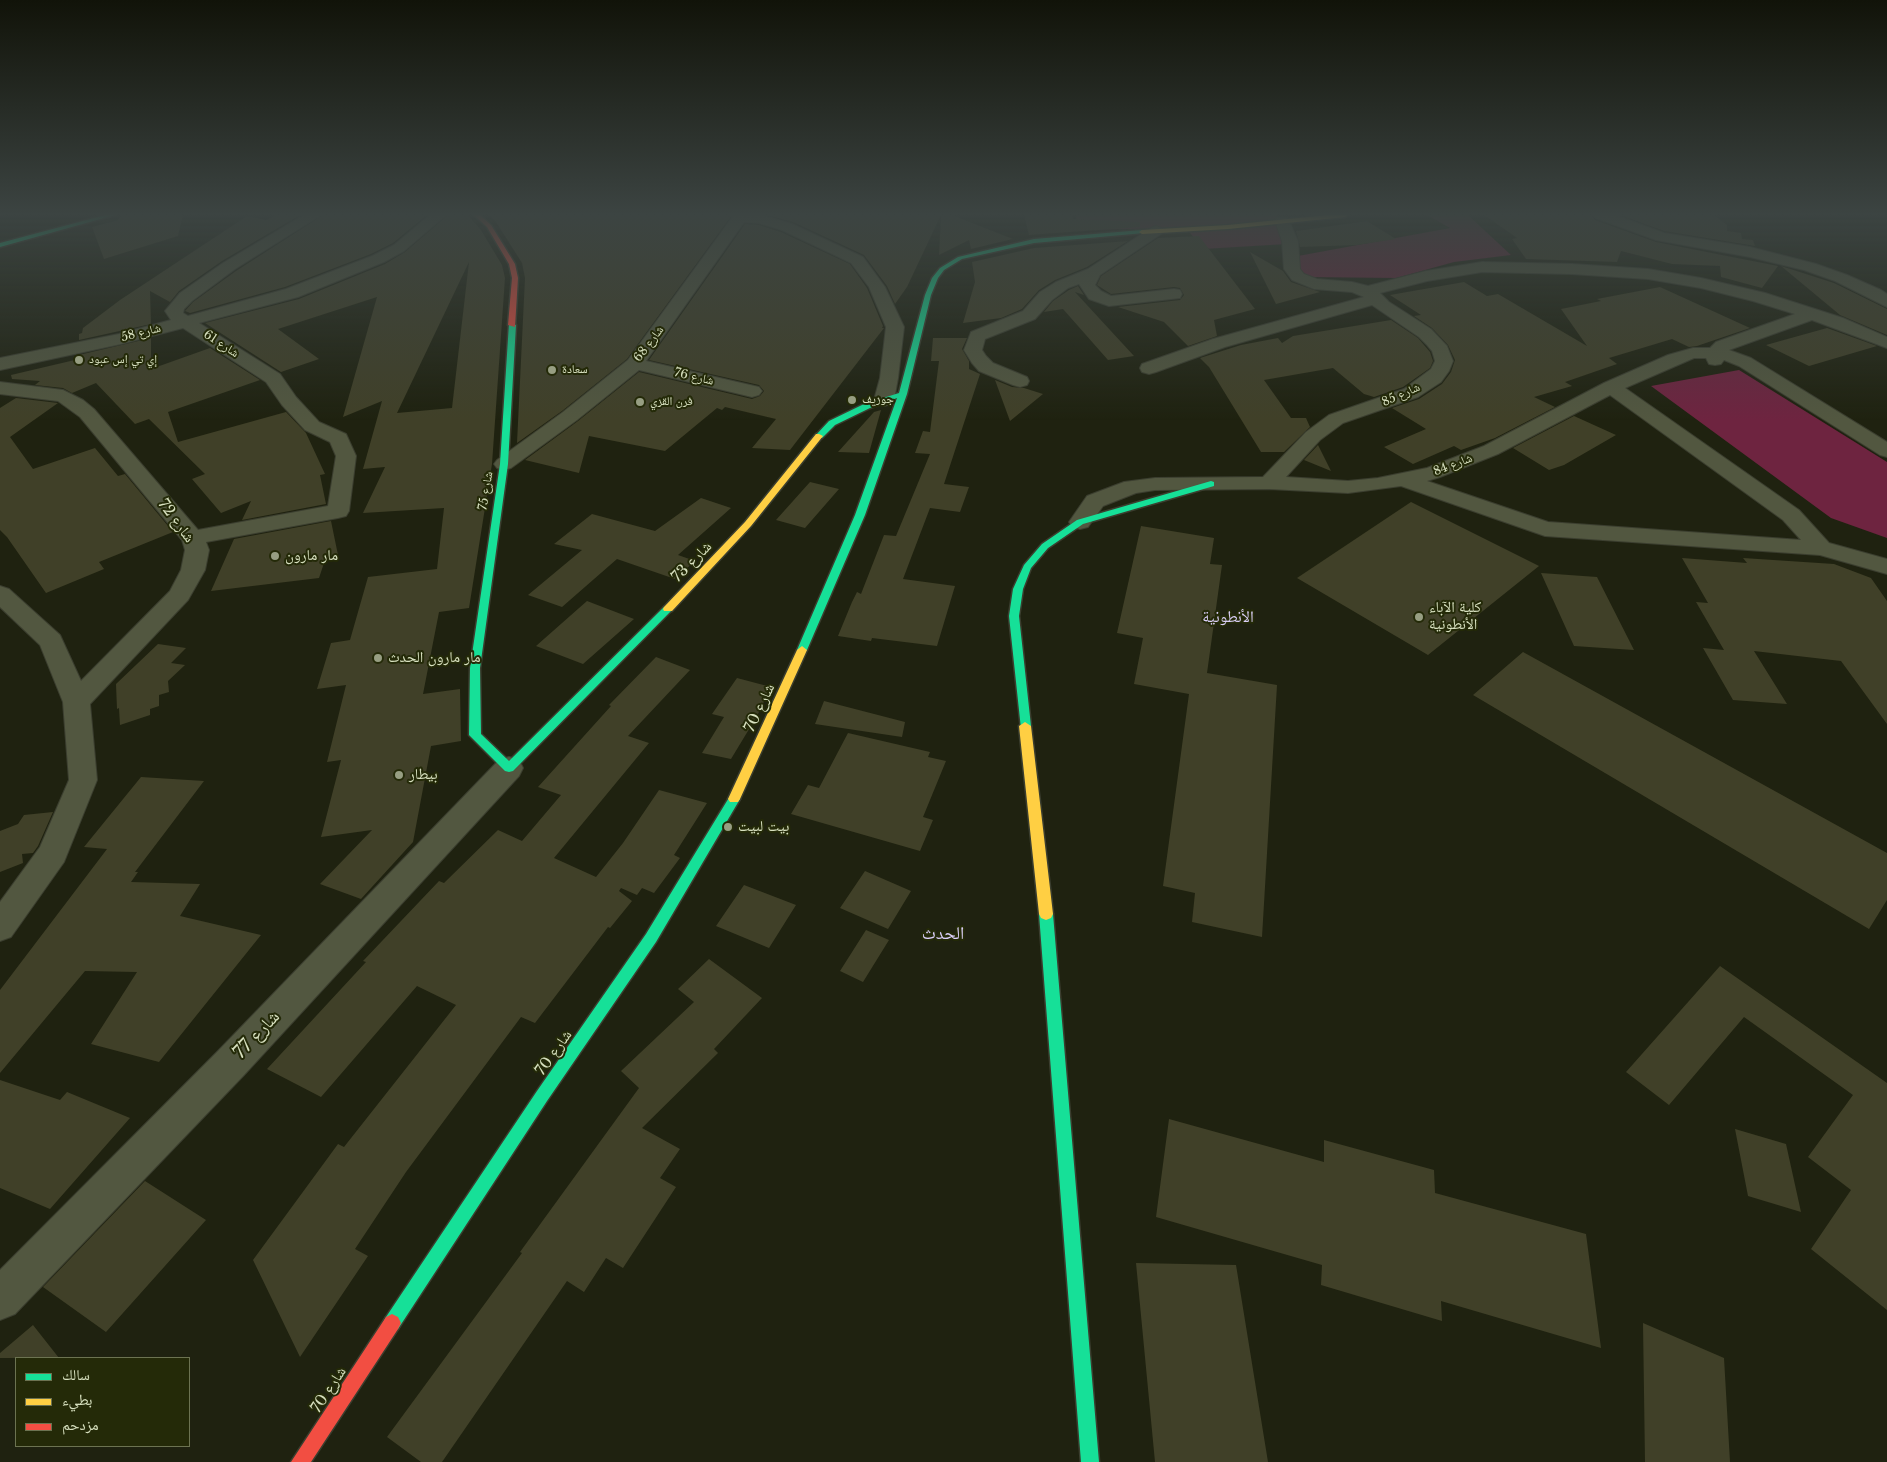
<!DOCTYPE html>
<html>
<head>
<meta charset="utf-8">
<style>
  body { margin:0 }
  #map { position:relative; width:1887px; height:1462px; overflow:hidden; background:#1f2210; font-family:"Libre Baskerville","Noto Naskh Arabic",serif }
  canvas { display:block }
  .legend { position:absolute; left:15px; top:1357px; width:175px; height:90px; box-sizing:border-box; background:#242a08; border:1px solid #6c7351; margin:0; padding:6px 9px; list-style:none; font-size:15px; color:#d7e0bf }
  .legend li { display:flex; align-items:center; gap:10px; height:25px }
  .legend b { width:25px; border:1px solid #6c7351 }
</style>
</head>
<body>
<div id="map">
<canvas width="1887" height="1462"></canvas>
<ul class="legend">
<li><b style="height:6px;background:#16e098"></b>سالك</li>
<li><b style="height:6px;background:#ffcf43"></b>بطيء</li>
<li><b style="height:6px;background:#f24e42"></b>مزدحم</li>
</ul>
</div>
<script>
const c = document.querySelector('canvas').getContext('2d');
c.lineJoin = 'round';
function fill(path, color) {
  c.fillStyle = color;
  c.fill(path, 'evenodd');
}
function toPath(rows) {
  const path = new Path2D();
  for (const r of rows) {
    path.moveTo(r[0], r[1]);
    for (let i = 2; i < r.length; i += 2) path.lineTo(r[i], r[i + 1]);
  }
  return path;
}
function strokePath(path, color, width, dash) {
  c.strokeStyle = color;
  c.lineWidth = width;
  c.lineCap = dash ? 'butt' : 'round';
  c.setLineDash(dash || []);
  c.stroke(path);
}
function write(font, color, halo, rows, align = 'center') {
  c.font = font + ' "Libre Baskerville","Noto Naskh Arabic",serif';
  c.lineWidth = 4;
  c.setLineDash([]);
  c.textBaseline = 'middle';
  c.strokeStyle = halo;
  c.fillStyle = color;
  for (const [text, x, y, turn = 0] of rows) {
    c.save();
    c.translate(x, y);
    c.rotate((+turn || 0) * Math.PI / 180);
    c.textAlign = isNaN(turn) ? turn : align;
    if (halo) c.strokeText(text, 0, 0);
    c.fillText(text, 0, 0);
    c.restore();
  }
}
fill(toPath([
  [1076,215,1276,215,1287,244,1203,249,1186,228,1077,230],
  [1427,215,1468,215,1511,255,1454,262,1396,278,1305,277,1287,258,1450,228],
  [1739,370,1887,462,1887,538,1831,518,1651,386]
]), '#6e2440');
fill(toPath([
  [121,215,183,215,178,236,104,259,92,227,118,220],
  [277,215,300,215,222,261,179,291,170,302,150,291,151,324,79,340,79,334,82,333,83,328,120,300,247,216,266,220],
  [323,215,427,215,393,243,371,254,285,287,190,313,185,311,193,302,236,271],
  [448,215,468,215,481,230,502,265,505,278,492,464,469,608,439,612,423,694,460,689,461,741,431,746,413,842,361,899,320,884,372,830,321,837,341,760,327,762,346,685,317,689,331,643,350,640,368,577,437,569,444,508,363,513,385,467,363,469,382,401,343,417,377,297,278,329,319,359,281,372,205,323,299,299,385,264,405,252],
  [469,262,452,408,397,413],
  [489,215,732,215,627,359,562,411,517,443,525,278,522,263,496,222],
  [767,215,952,215,1013,239,971,249,969,240,939,255,941,215,907,287,895,304,887,286,864,255,793,222],
  [1024,215,1072,215,1073,219,1140,222,1140,227,1029,235],
  [1484,215,1592,215,1595,220,1656,242,1778,266,1762,288,1721,277,1720,266,1672,264,1621,251,1617,262,1526,259,1512,239,1517,238],
  [1620,215,1714,215,1727,225,1727,231,1741,233,1742,239,1753,240,1755,246,1664,231],
  [1367,221,1396,239,1357,245,1300,247,1296,231],
  [745,224,759,225,781,232,850,264,867,288,883,326,882,328,884,328,790,450,752,448,776,419,725,407,722,410,717,408,665,451,589,436,579,473,525,460,578,421,639,372,752,399,760,396,764,391,759,385,649,360],
  [1199,236,1255,309,1214,320,1217,336,1188,346,1164,322,1118,307,1180,300,1184,295,1180,288,1174,287,1111,294,1097,285,1101,276,1158,238],
  [1128,241,1087,267,1055,280,1039,290,1022,309,1001,318,963,323,975,282,972,262,1034,248],
  [1250,252,1283,271,1291,282,1320,292,1276,304],
  [1781,266,1834,283,1887,309,1887,335,1840,315],
  [1464,282,1487,296,1498,294,1587,346,1561,309,1601,301,1597,299,1660,287,1750,328,1697,346,1689,347,1672,339,1609,358,1617,364,1565,382,1572,386,1534,397,1555,407,1495,438,1461,450,1454,446,1413,464,1384,447,1426,429,1392,408,1419,399,1442,384,1451,372,1455,360,1448,345,1432,328,1414,316,1421,315,1390,295],
  [1078,286,1084,295,1075,292,1134,356,1108,360,1063,309,1044,312,1053,301,1069,290],
  [1391,320,1418,338,1430,352,1433,361,1430,368,1403,387,1374,397,1364,394,1333,368,1264,380,1291,418,1306,418,1310,427,1284,452,1261,452,1209,367,1200,358,1241,345,1278,338,1282,343,1293,336],
  [1827,328,1877,346,1809,366,1766,345],
  [151,338,151,369,210,348,260,380,168,412,178,442,286,412,306,433,325,474,320,475,326,504,242,520,251,501,221,513,192,479,205,474,149,419,135,424,96,383,72,393,63,388,35,385,40,381,12,379,11,375,79,359,79,355],
  [933,338,967,338,962,349,969,361,969,369,980,374,944,484,969,487,960,512,930,508,903,579,955,586,937,646,872,638,871,641,838,636,852,602,857,592,861,594,884,535,896,536,930,454,915,453,923,431,930,432,939,361,931,361],
  [995,380,1012,387,1024,388,1043,394,1010,421],
  [16,398,58,403,10,437,33,469,95,448,118,476,125,474,173,532,99,562,104,569,46,593,7,537,0,530,0,408],
  [881,410,869,453,838,452,874,412],
  [1574,416,1616,435,1564,465,1549,470,1513,448],
  [1318,445,1331,471,1304,460],
  [810,482,839,489,805,528,776,520],
  [701,498,731,508,678,555,695,561,675,579,617,559,562,607,528,595,582,550,554,544,592,514,655,531],
  [1411,502,1539,566,1428,655,1297,578],
  [331,521,338,555,326,557,319,578,211,591,234,539],
  [1141,526,1214,538,1210,564,1222,565,1207,673,1277,685,1262,937,1192,922,1195,893,1163,886,1189,694,1134,684,1143,638,1117,633],
  [1682,558,1747,563,1743,558,1834,564,1871,578,1887,601,1887,724,1841,661,1754,651,1787,704,1733,700,1703,648,1724,650,1696,602,1708,603],
  [1541,573,1597,577,1634,650,1574,646],
  [587,601,634,619,583,664,536,646],
  [158,644,186,648,171,663,185,665,168,681,169,692,159,695,159,706,150,709,150,715,120,725,119,708,117,709,116,684],
  [1523,652,1887,853,1887,900,1869,929,1473,695],
  [656,657,690,670,628,736,649,743,554,858,596,877,623,843,659,790,707,803,674,855,680,858,654,893,642,888,637,895,621,888,619,891,632,901,610,928,608,927,535,1023,521,1017,406,1172,355,1249,368,1256,300,1357,253,1260,338,1144,344,1147,456,1005,417,986,321,1097,267,1069,366,962,363,961,439,881,444,883,498,830,522,841,561,795,538,787,611,706,609,705],
  [737,678,771,687,757,716,731,759,702,753,724,717,712,714],
  [824,701,905,722,902,737,815,724],
  [848,733,930,752,928,757,946,761,923,817,933,820,920,851,791,814,808,785,819,788],
  [141,777,204,781,135,872,138,872,131,882,200,884,180,916,261,935,159,1062,91,1044,137,972,85,971,0,1073,0,990,107,849,84,847],
  [53,812,38,846,33,853,22,854,23,863,0,872,0,831,18,824,24,815],
  [865,871,911,891,888,929,840,908],
  [744,885,796,905,769,948,716,926],
  [866,930,889,940,863,982,840,971],
  [709,959,762,998,714,1049,718,1053,642,1128,680,1149,660,1178,676,1187,623,1268,606,1258,584,1292,567,1281,442,1462,421,1462,387,1437,522,1253,520,1252,639,1088,621,1071,694,1002,678,989],
  [1720,966,1887,1083,1887,1310,1811,1249,1851,1190,1808,1157,1853,1095,1744,1017,1669,1105,1626,1072],
  [0,1080,60,1100,67,1092,130,1118,50,1209,0,1188],
  [1169,1119,1324,1162,1324,1140,1434,1170,1435,1193,1586,1234,1601,1348,1441,1301,1442,1321,1321,1285,1322,1265,1156,1217],
  [1735,1129,1786,1144,1801,1212,1748,1196],
  [145,1181,206,1220,106,1332,43,1287],
  [1136,1263,1236,1265,1268,1462,1155,1462],
  [1643,1323,1724,1358,1730,1462,1645,1462],
  [33,1325,59,1358,0,1358,0,1353]
]), '#404028');
const street = toPath([
  [304,215,321,215,235,269,192,301,184,309,183,313,188,316,286,289,372,256,394,245,430,215,446,215,404,251,384,262,298,297,199,323,280,374,296,397,319,422,346,434,356,456,349,511,346,516,338,518,206,542,209,550,205,570,188,600,90,704,97,780,64,862,11,937,0,941,0,902,40,847,69,780,63,702,40,645,0,607,0,586,9,589,60,635,81,681,170,591,181,570,185,550,182,540,80,417,58,401,0,394,0,382,63,390,83,400,94,409,198,530,328,506,336,456,330,442,305,430,282,405,266,382,183,328,121,344,0,370,0,358,119,334,171,320,165,311,180,293,223,263,304,215],
  [734,215,761,215,792,224,863,257,885,287,904,327,898,378,894,400,891,404,884,406,877,404,874,400,880,378,886,327,869,287,851,263,782,230,759,223,744,222,646,361,759,387,762,391,759,395,752,397,639,370,577,420,511,468,504,470,497,468,494,464,497,460,563,412,628,360,734,215],
  [1594,215,1615,215,1664,233,1750,247,1816,264,1847,275,1881,290,1887,294,1887,307,1835,281,1804,270,1750,257,1656,240,1596,218,1594,215],
  [1282,217,1287,218,1289,221,1298,241,1300,269,1304,274,1317,279,1352,282,1368,286,1426,271,1482,262,1572,264,1648,269,1701,278,1765,293,1843,318,1887,337,1887,348,1812,320,1729,350,1751,358,1887,442,1887,457,1880,455,1739,366,1724,360,1721,364,1715,365,1709,364,1706,358,1694,358,1625,388,1799,510,1829,543,1887,559,1887,574,1820,555,1545,536,1401,486,1348,493,1269,489,1155,490,1136,493,1103,506,1088,527,1080,529,1072,527,1069,522,1087,496,1124,482,1155,478,1263,477,1306,432,1329,415,1404,389,1431,369,1435,361,1432,351,1427,345,1419,337,1372,305,1225,347,1156,372,1149,374,1142,372,1140,368,1142,364,1213,339,1364,297,1352,292,1314,289,1292,280,1284,269,1282,241,1275,221,1277,218,1282,217],
  [1482,272,1572,274,1648,279,1701,288,1753,301,1795,314,1716,342,1710,348,1693,348,1668,355,1604,383,1484,446,1427,468,1378,478,1348,481,1286,477,1320,440,1343,423,1418,397,1441,382,1449,371,1453,361,1447,346,1431,329,1389,302,1380,293,1427,281,1482,272],
  [1610,395,1783,520,1801,540,1548,522,1427,481,1440,477,1498,454,1610,395],
  [1156,226,1161,228,1164,231,1161,234,1100,275,1095,285,1101,291,1111,296,1174,289,1180,290,1182,294,1180,298,1109,306,1089,299,1079,284,1068,288,1052,300,1035,319,985,339,982,350,986,356,993,363,1027,377,1029,381,1027,385,1020,387,1013,385,979,371,972,363,964,350,971,332,1023,311,1040,292,1056,282,1088,269,1151,228,1156,226],
  [509,757,519,760,523,768,519,776,244,1075,15,1314,0,1320,0,1270,218,1051,499,760,509,757]
]);
const fast = toPath([
  [105,215,115,215,0,247,0,243,105,215],
  [1142,230,1144,231,1144,233,1034,243,962,259,944,270,938,278,931,295,907,394,865,515,807,650,802,654,798,652,797,650,855,515,897,398,870,408,835,425,822,438,819,438,815,436,829,421,864,404,899,393,925,295,932,278,940,268,958,257,1034,239,1142,230],
  [509,323,516,325,508,464,480,668,481,734,509,761,664,607,668,606,673,609,513,771,509,772,505,771,469,735,470,668,500,464,509,323],
  [1211,481,1214,482,1214,486,1083,524,1048,548,1031,568,1023,589,1019,616,1031,726,1025,730,1021,729,1009,616,1013,589,1024,565,1042,544,1077,520,1211,481],
  [734,794,738,796,740,799,656,942,547,1101,398,1329,392,1332,386,1329,383,1323,386,1317,537,1091,646,934,730,796,734,794],
  [1046,908,1051,910,1053,914,1099,1462,1081,1462,1039,914,1041,910,1046,908]
]);
const slow = toPath([
  [1328,215,1348,215,1345,217,1228,229,1142,234,1139,232,1142,230,1228,225,1328,215],
  [816,434,819,434,823,436,751,526,672,611,664,611,663,609,664,607,745,522,816,434],
  [802,646,807,650,740,799,738,802,730,802,728,799,797,650,802,646],
  [1025,722,1031,726,1053,914,1051,918,1046,920,1041,918,1039,914,1019,726,1025,722]
]);
const jam = toPath([
  [474,215,480,215,491,225,515,264,518,278,515,327,508,325,512,278,509,264,487,227,474,215],
  [392,1314,398,1317,401,1323,398,1329,311,1462,291,1462,386,1317,392,1314]
]);
strokePath(street, '#3b3e2f', 2);
strokePath(fast, '#3b3e2f', 3);
strokePath(slow, '#3b3e2f', 3);
strokePath(jam, '#3b3e2f', 3);
fill(street, '#525740');
fill(fast, '#16e098');
fill(slow, '#ffcf43');
fill(jam, '#f24e42');
const sky = c.createLinearGradient(0, 0, 0, 420);
sky.addColorStop(0, '#111309');
sky.addColorStop(0.51, '#3c4442');
sky.addColorStop(1, '#3c444200');
c.fillStyle = sky;
c.fillRect(0, 0, 1887, 420);
for (const [x, y, r, color] of [
  [79,360,5,"#979e82"],
  [552,370,5,"#979e82"],
  [852,400,5,"#979e82"],
  [640,402,5,"#979e82"],
  [275,556,5,"#979e82"],
  [1419,617,5,"#979e82"],
  [378,658,5,"#979e82"],
  [399,775,5,"#979e82"],
  [728,827,5,"#979e82"]
]) {
  const dot = new Path2D();
  dot.arc(x, y, r, 0, 2 * Math.PI);
  c.fillStyle = color;
  c.fill(dot);
  strokePath(dot, '#242a08', 2);
}
write('12px', '#d7e0bf', '#242a08', [
  ["شارع 58",141,333,-14],
  ["شارع 61",221,344,33],
  ["شارع 68",649,344,-53],
  ["شارع 76",694,377,13],
  ["شارع 85",1401,395,-24],
  ["شارع 84",1453,465,-21],
  ["شارع 75",486,491,-81]
]);
write('12px', '#d7e0bf', '#242a08', [
  ["إي تي إس عبود",89,360],
  ["سعادة",562,370],
  ["جوزيف",862,400],
  ["فرن القزي",650,402]
], 'left');
write('15px', '#d7e0bf', '#242a08', [
  ["شارع 72",176,521,53],
  ["شارع 73",692,562,-46],
  ["شارع 70",760,708,-65],
  ["شارع 70",554,1053,-55],
  ["شارع 70",329,1390,-57]
]);
write('15px', '#d7e0bf', '#242a08', [
  ["مار مارون",285,556],
  ["كلية الآباء",1429,608],
  ["الأنطونية",1429,625],
  ["مار مارون الحدث",388,658],
  ["بيطار",409,775],
  ["بيت لبيت",738,827]
], 'left');
write('16px', '#dcd0fa', '#242a08', [
  ["الأنطونية",1228,617]
]);
write('18px', '#dcd0fa', '#242a08', [
  ["الحدث",943,934]
]);
write('18px', '#d7e0bf', '#242a08', [
  ["شارع 77",257,1035,-47]
]);
</script>
</body>
</html>
